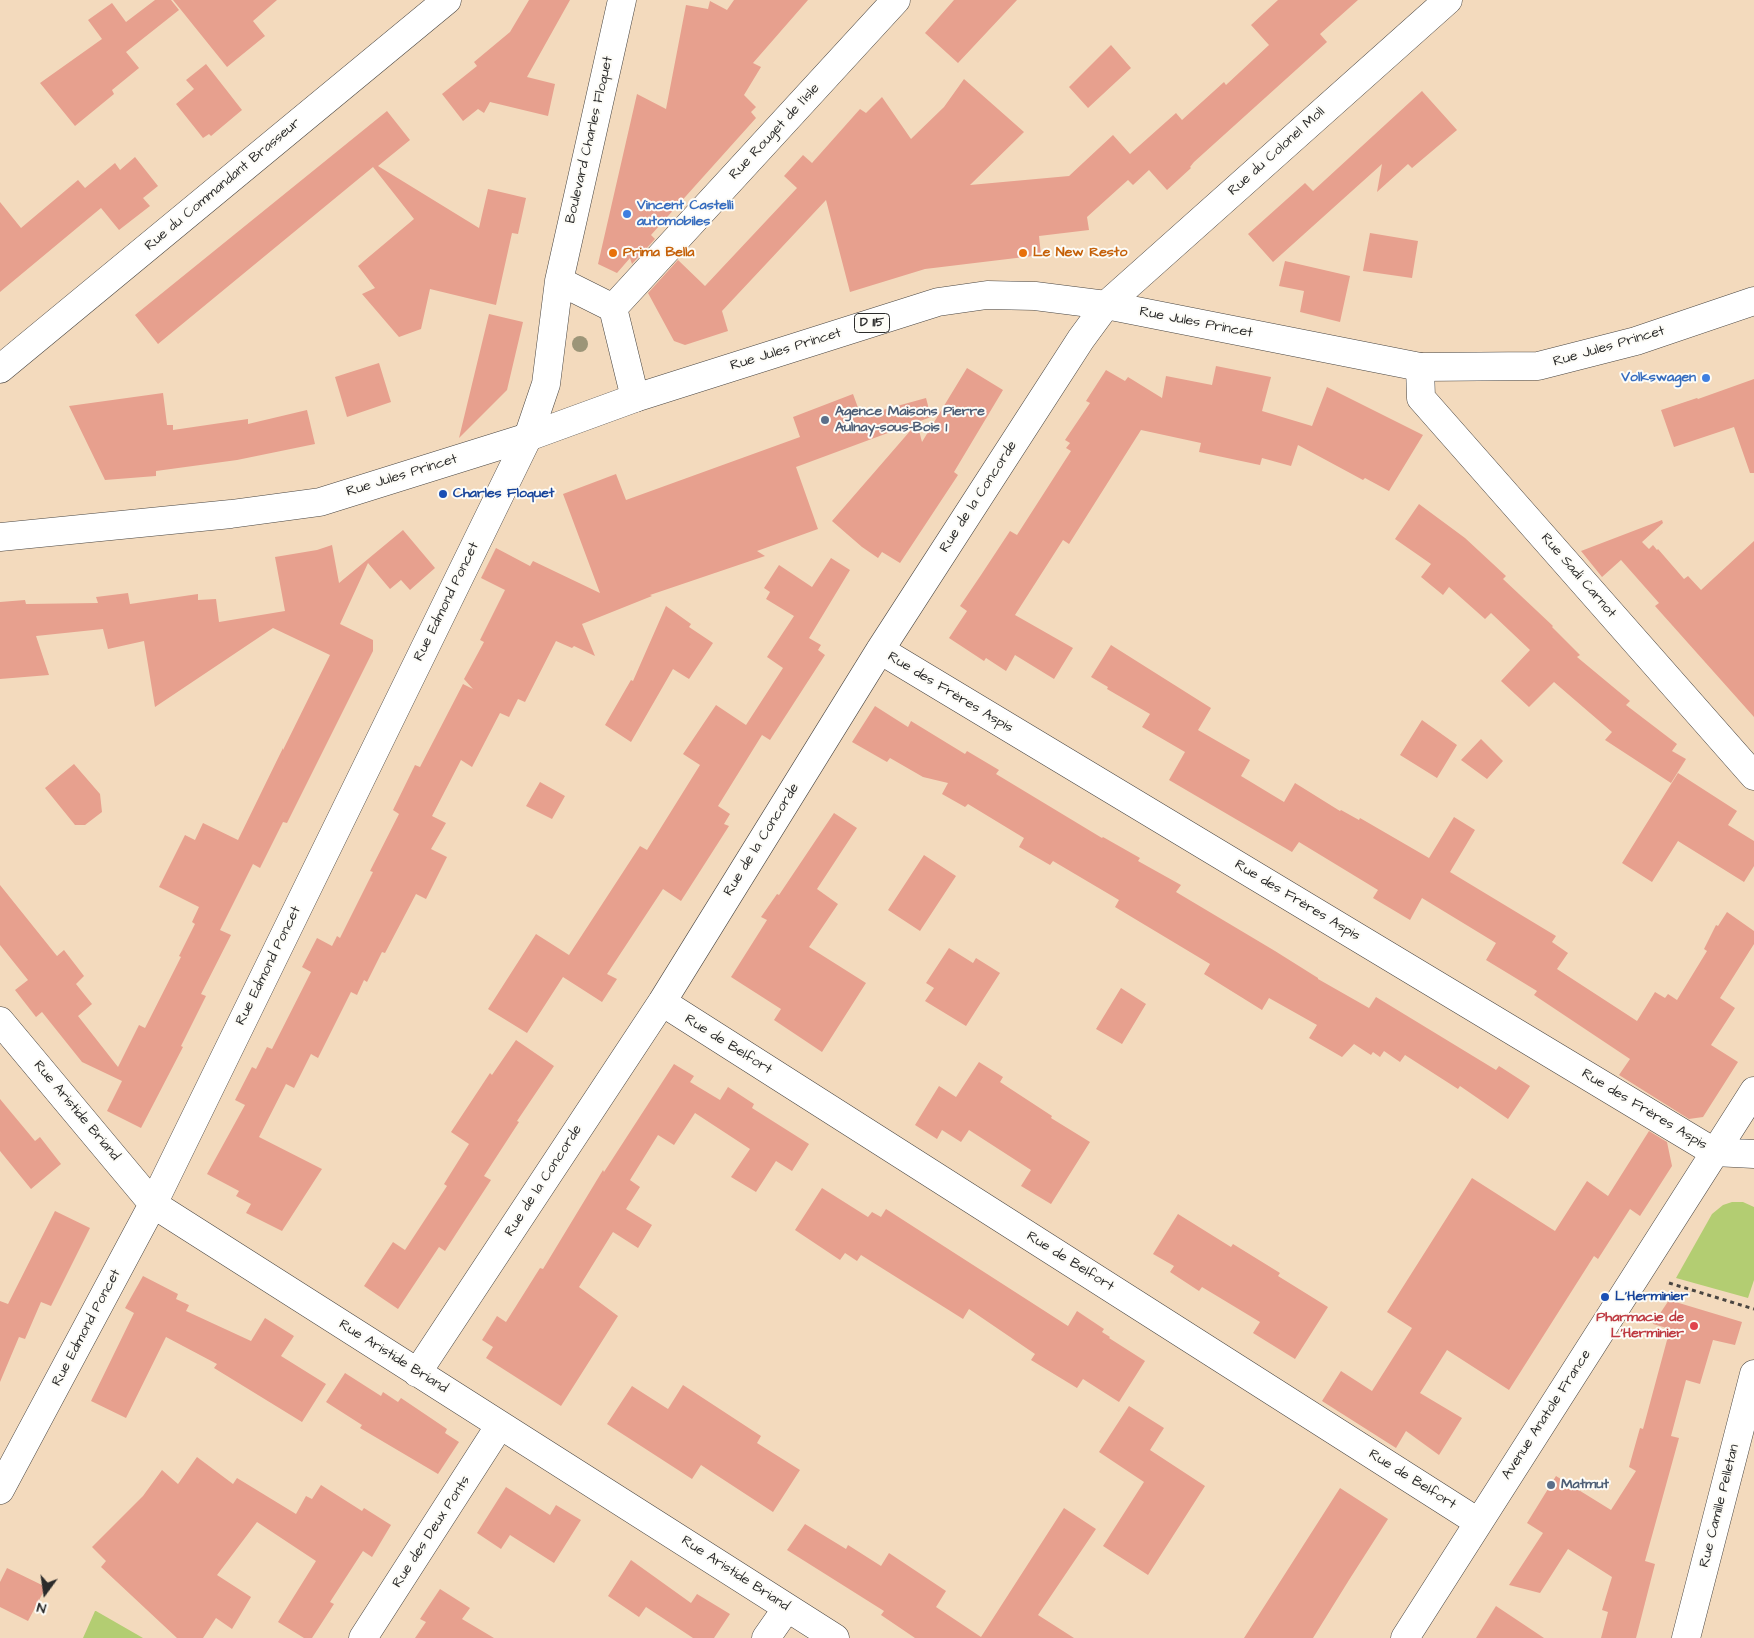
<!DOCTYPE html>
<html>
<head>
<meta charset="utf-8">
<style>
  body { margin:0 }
  #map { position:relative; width:1754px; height:1638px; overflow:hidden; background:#f3dabd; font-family:"Architects Daughter",sans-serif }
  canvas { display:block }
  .north { position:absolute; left:20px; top:1568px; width:50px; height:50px; -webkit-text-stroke:4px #fdfcf7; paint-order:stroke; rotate:194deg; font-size:14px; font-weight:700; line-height:20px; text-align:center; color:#2b2b2b }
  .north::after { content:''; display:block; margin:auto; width:18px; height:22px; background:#2b2b2b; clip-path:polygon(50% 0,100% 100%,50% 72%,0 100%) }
</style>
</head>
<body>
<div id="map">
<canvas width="1754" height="1638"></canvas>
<div class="north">N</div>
</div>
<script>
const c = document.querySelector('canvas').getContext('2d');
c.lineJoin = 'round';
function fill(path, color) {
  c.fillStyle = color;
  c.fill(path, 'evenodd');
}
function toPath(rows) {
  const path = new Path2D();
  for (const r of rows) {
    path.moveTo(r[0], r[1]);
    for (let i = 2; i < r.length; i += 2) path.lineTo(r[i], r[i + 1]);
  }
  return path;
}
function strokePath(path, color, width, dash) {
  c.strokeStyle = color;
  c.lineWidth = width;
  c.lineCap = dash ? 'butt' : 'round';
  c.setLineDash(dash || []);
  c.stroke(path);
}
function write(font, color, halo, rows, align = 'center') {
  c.font = font + ' "Architects Daughter",sans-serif';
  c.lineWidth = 4;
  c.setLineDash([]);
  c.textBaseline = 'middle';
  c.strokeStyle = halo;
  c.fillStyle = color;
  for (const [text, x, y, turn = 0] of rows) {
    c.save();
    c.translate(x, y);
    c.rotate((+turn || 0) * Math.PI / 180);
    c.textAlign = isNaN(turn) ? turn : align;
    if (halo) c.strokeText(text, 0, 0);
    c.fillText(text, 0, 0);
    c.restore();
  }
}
fill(toPath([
  [1732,1202,1743,1202,1754,1207,1754,1280,1748,1298,1676,1278,1712,1214,1723,1205],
  [95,1611,96,1611,143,1638,83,1638]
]), '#b3cd72');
fill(toPath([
  [155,0,171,0,179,10,126,52,139,68,112,90,114,94,75,126,40,83,102,39,88,20,112,3,126,22],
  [173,0,277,0,253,21,265,36,227,67],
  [529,0,570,0,527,77,555,84,548,116,490,102,484,113,478,109,463,121,442,94,477,66,474,62,510,32],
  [734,0,808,0,753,63,761,67,744,95,756,107,751,112,756,118,651,235,655,239,632,264,630,258,617,273,598,264,637,94,666,109,686,5,708,9,710,1,727,10],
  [954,0,1017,0,958,63,925,33],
  [1278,0,1358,0,1320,34,1327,42,1194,162,1190,167,1191,168,1167,190,1149,170,1133,185,1128,180,1087,217,1089,230,1039,236,1041,255,925,269,850,292,826,200,722,311,728,331,685,345,674,341,648,293,678,260,705,286,797,188,784,176,803,155,812,163,860,109,866,113,882,97,911,139,944,107,964,79,1024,132,970,185,1069,176,1113,135,1130,154,1176,113,1182,120,1224,82,1226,85,1269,45,1251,25],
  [1111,45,1131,68,1088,108,1069,87],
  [206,64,242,110,211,136,209,134,203,138,176,104,194,89,186,80],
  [1422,91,1457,130,1412,168,1408,164,1377,192,1382,164,1273,262,1248,234,1305,183,1313,191],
  [387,111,410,140,378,166,479,228,488,189,526,198,518,234,512,233,496,305,430,289,421,329,399,337,362,294,375,288,358,266,414,219,373,167,158,344,135,315],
  [135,157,158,186,143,198,150,206,119,230,101,208,0,292,0,202,21,228,78,180,85,188,115,163,120,170],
  [1370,233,1418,241,1412,278,1363,271],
  [1285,261,1350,276,1340,322,1300,312,1304,291,1279,286],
  [489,314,523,322,507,390,459,438],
  [379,363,391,402,347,417,335,377],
  [1216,366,1271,377,1262,411,1312,426,1327,387,1423,435,1389,491,1365,478,1363,480,1298,445,1291,466,1262,458,1260,465,1199,452,1201,443,1141,430,1069,544,1063,540,1015,615,1073,648,1054,679,1015,655,1006,671,986,658,984,661,949,638,967,611,960,606,981,575,1010,531,1017,535,1071,451,1066,448,1070,443,1065,440,1090,403,1086,401,1106,370,1125,381,1128,377,1162,398,1166,376,1212,385],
  [967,368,1003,390,954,472,958,475,900,563,882,552,878,558,862,547,832,521,917,423,922,442],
  [1754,379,1754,473,1750,473,1734,427,1674,447,1661,410,1697,398,1698,399],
  [163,393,167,425,173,425,173,430,248,419,248,424,307,410,315,444,237,460,156,471,156,476,105,480,69,406],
  [853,394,861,416,926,398,931,417,796,467,818,529,757,551,765,556,650,595,652,596,582,624,595,656,574,646,572,648,556,641,525,702,518,699,509,717,500,713,472,767,461,760,432,816,446,823,431,849,447,857,426,899,416,894,385,953,382,952,367,982,364,980,357,995,351,992,318,1058,311,1054,294,1088,286,1084,259,1137,322,1169,282,1231,246,1213,251,1204,236,1196,239,1191,207,1174,245,1105,235,1100,252,1067,256,1069,267,1047,272,1049,311,972,302,967,317,938,332,946,337,936,340,938,373,872,370,871,399,814,393,810,415,765,420,767,463,684,473,689,464,679,484,642,480,640,505,590,481,578,496,548,530,566,533,561,600,593,563,494,616,474,626,500,800,437,793,417],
  [1419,504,1465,538,1506,576,1503,579,1553,626,1552,627,1580,655,1577,657,1630,701,1626,705,1677,744,1672,751,1686,759,1671,783,1605,740,1612,732,1554,682,1529,707,1501,681,1530,650,1491,613,1485,619,1449,587,1443,595,1421,577,1431,564,1395,539],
  [1662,520,1663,523,1642,542,1649,549,1653,545,1657,550,1658,549,1684,579,1688,576,1701,590,1754,541,1754,717,1655,606,1659,603,1621,560,1602,577,1581,551],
  [403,530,435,568,410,590,401,580,390,589,368,563,340,624,373,640,373,651,287,823,283,822,260,868,253,864,220,930,231,935,201,994,206,996,181,1046,183,1047,141,1128,107,1111,122,1081,82,1062,42,1012,36,1017,15,990,28,980,0,945,0,885,57,956,64,950,84,976,76,984,92,1004,78,1016,118,1067,139,1025,145,1028,181,957,179,956,195,924,192,922,199,907,159,887,185,835,195,840,203,823,238,840,283,748,283,750,330,655,273,628,155,707,144,641,108,649,103,629,36,636,49,675,0,679,0,602,25,600,26,604,98,603,96,597,128,593,130,604,198,594,198,600,216,599,219,622,285,611,275,557,317,550,332,545,339,583],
  [831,558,850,570,809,638,821,645,818,650,825,655,770,740,762,735,718,806,730,814,724,824,729,826,681,901,663,889,607,974,617,979,602,1002,563,977,527,1033,488,1009,536,934,569,955,640,846,647,850,700,765,683,754,716,705,746,725,783,668,767,657,794,616,766,599,770,592,764,588,779,565,812,587],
  [666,606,691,624,689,627,713,643,689,679,673,669,631,742,605,725,631,680,633,681],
  [1111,645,1211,708,1198,730,1250,760,1241,776,1284,802,1295,783,1340,811,1341,810,1359,820,1360,818,1429,858,1454,817,1475,830,1450,872,1556,936,1552,942,1568,953,1557,969,1637,1021,1655,992,1665,998,1668,994,1677,1000,1707,951,1704,949,1716,925,1718,926,1727,912,1754,931,1754,944,1720,998,1735,1008,1711,1045,1738,1062,1703,1117,1689,1119,1619,1075,1630,1059,1534,995,1537,991,1486,960,1496,943,1422,898,1410,920,1373,898,1378,890,1299,842,1292,852,1169,780,1185,752,1142,727,1150,714,1107,689,1108,687,1091,677],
  [875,706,908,727,911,721,965,754,967,751,999,770,996,774,1102,838,1103,837,1140,858,1138,861,1181,885,1176,892,1275,951,1318,978,1318,979,1369,1008,1376,997,1496,1070,1499,1066,1530,1086,1508,1119,1460,1086,1458,1089,1405,1055,1400,1062,1384,1051,1380,1057,1373,1052,1371,1055,1354,1044,1342,1057,1309,1038,1317,1025,1269,998,1262,1010,1204,974,1210,964,1115,907,1119,900,1053,861,1050,865,1019,847,1024,838,968,804,965,807,942,794,948,783,923,777,890,758,887,762,852,742],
  [1422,720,1457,745,1437,778,1400,755],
  [1481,739,1503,761,1487,779,1461,760],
  [74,764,100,794,102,812,85,825,75,825,45,788],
  [1678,773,1737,811,1728,825,1754,841,1754,866,1744,882,1678,841,1652,882,1622,863],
  [540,782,565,796,552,819,526,806],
  [834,813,857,828,817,889,838,904,809,947,866,983,822,1052,774,1020,781,1009,731,977,767,920,761,917,777,894,779,895],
  [924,855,956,876,920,931,888,910],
  [949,948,973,963,976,958,1000,973,966,1026,925,1001,934,988,926,983],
  [1121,988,1146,1004,1122,1044,1096,1029],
  [516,1040,554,1066,517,1121,519,1122,484,1176,491,1180,465,1220,445,1251,439,1247,398,1309,364,1286,393,1242,405,1250,447,1186,444,1184,469,1144,451,1132,490,1073,492,1075],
  [979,1062,1003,1077,1000,1082,1052,1116,1051,1118,1090,1142,1051,1204,1021,1186,1031,1170,969,1130,961,1142,942,1130,937,1139,915,1125,939,1086,956,1097],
  [674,1064,694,1076,690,1082,720,1100,728,1087,754,1104,752,1108,809,1144,792,1171,776,1161,756,1192,731,1177,750,1149,695,1113,674,1145,658,1135,630,1180,640,1187,626,1209,652,1225,638,1248,613,1232,579,1287,618,1316,561,1406,486,1358,493,1347,482,1340,497,1316,506,1322,540,1268,543,1269,603,1170,604,1172],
  [0,1099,35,1141,40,1137,61,1164,31,1189,0,1151],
  [1649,1131,1667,1142,1672,1166,1640,1216,1630,1209,1598,1259,1594,1256,1509,1390,1447,1350,1420,1393,1462,1418,1439,1455,1406,1431,1396,1448,1322,1401,1341,1371,1372,1391,1412,1328,1387,1312,1472,1178,1555,1231,1587,1181,1608,1196],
  [822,1188,868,1217,872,1212,881,1217,886,1209,1068,1326,1077,1311,1104,1329,1102,1332,1110,1337,1109,1338,1145,1361,1119,1402,1083,1379,1077,1388,1031,1360,1035,1354,969,1309,963,1319,861,1255,857,1261,845,1253,840,1260,795,1230],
  [55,1211,90,1228,51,1306,41,1302,25,1339,19,1337,0,1382,0,1301,8,1304],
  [1178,1214,1231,1247,1233,1244,1280,1273,1278,1276,1328,1307,1295,1359,1253,1333,1260,1322,1202,1287,1199,1291,1170,1272,1174,1266,1153,1254],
  [143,1276,178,1294,176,1299,189,1305,186,1311,251,1341,265,1318,294,1336,281,1356,326,1384,302,1422,214,1368,217,1364,166,1337,126,1418,91,1401,134,1313,125,1308],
  [1669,1300,1742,1322,1735,1345,1713,1340,1700,1384,1686,1380,1671,1436,1679,1438,1645,1561,1655,1564,1636,1638,1601,1638,1608,1612,1602,1610,1612,1577,1568,1549,1540,1593,1509,1585,1543,1533,1527,1523,1556,1476,1611,1510,1636,1471,1629,1467,1640,1428,1643,1429,1670,1329,1653,1324],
  [345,1373,381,1396,383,1392,398,1402,401,1398,447,1429,445,1433,459,1442,438,1474,360,1428,362,1425,326,1402],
  [683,1385,761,1436,757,1443,800,1470,773,1512,701,1465,692,1479,607,1424,632,1386,668,1409],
  [1129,1406,1164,1428,1150,1450,1205,1486,1148,1575,1103,1546,1144,1482,1099,1452],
  [197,1457,233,1484,237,1478,296,1514,306,1496,312,1499,321,1485,362,1511,364,1508,391,1525,372,1557,363,1551,330,1602,334,1604,312,1638,304,1638,278,1622,316,1561,257,1522,217,1575,251,1597,232,1629,216,1618,203,1638,177,1638,101,1567,106,1561,92,1547,143,1496,162,1470,178,1484],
  [506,1487,550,1515,556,1505,581,1520,554,1563,510,1535,501,1549,477,1533],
  [1340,1488,1388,1519,1349,1580,1313,1638,1244,1638],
  [1064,1508,1096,1529,1038,1615,1074,1638,915,1638,881,1615,884,1611,787,1550,805,1524,846,1549,848,1545,881,1566,889,1553,946,1591,936,1607,981,1637],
  [631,1560,691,1603,697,1594,730,1614,714,1638,693,1638,646,1607,639,1617,608,1596],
  [7,1568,46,1587,28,1621,0,1607,0,1582],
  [440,1589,470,1608,462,1619,494,1638,415,1638,426,1622,420,1619],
  [1496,1606,1544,1638,1476,1638]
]), '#e7a08e');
const minor = toPath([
  [559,281,613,308,635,398],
  [613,308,896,0],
  [1420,367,1421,398,1754,776],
  [0,369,447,0],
  [880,650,1714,1152,1754,1154],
  [662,1002,1478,1522],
  [0,1021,153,1204,835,1638],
  [417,1373,662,1002,880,650,1081,339,1106,305,1448,0],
  [0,1490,153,1204,528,437,546,384,559,281,622,0],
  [363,1638,500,1425],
  [766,1638,787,1608],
  [1405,1638,1754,1091],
  [1686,1638,1754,1374]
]);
const major = toPath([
  [0,537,231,514,320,502,528,437,635,398,938,302,987,295,1035,296,1106,305,1420,367,1538,366,1636,341,1754,301]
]);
strokePath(minor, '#494541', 29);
strokePath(major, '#494541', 29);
strokePath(toPath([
  [1669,1283,1754,1309]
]), '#494541', 3, [4, 4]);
strokePath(minor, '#fff', 28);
strokePath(major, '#fff', 28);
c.fillStyle = '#9c9578';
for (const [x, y] of [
  [580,344]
]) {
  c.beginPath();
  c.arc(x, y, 8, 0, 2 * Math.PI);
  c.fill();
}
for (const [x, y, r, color] of [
  [627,214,5,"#3f7fe0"],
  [613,253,5,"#e8710a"],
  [1023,253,5,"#e8710a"],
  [1706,378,5,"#3f7fe0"],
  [825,420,5,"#5c6f8a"],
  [443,494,5,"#1a4fb4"],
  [1605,1297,5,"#1a4fb4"],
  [1694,1326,5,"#e0444e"],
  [1551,1485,5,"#5c6f8a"]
]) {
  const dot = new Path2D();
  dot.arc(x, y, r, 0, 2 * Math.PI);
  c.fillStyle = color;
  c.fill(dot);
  strokePath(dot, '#fdfcf7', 2);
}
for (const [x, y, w] of [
  [872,323,35]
]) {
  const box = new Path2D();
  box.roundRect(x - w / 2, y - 9.5, w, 19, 4);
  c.fillStyle = '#fdfcf7';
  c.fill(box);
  strokePath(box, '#2b2b2b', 1);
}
write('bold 12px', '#2b2b2b', null, [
  ["D 115",872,323]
]);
write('14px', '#2b2b2b', '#fdfcf7', [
  ["Rue Rouget de l'Isle",775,132,-47],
  ["Boulevard Charles Floquet",590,140,-77],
  ["Rue du Colonel Moll",1277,152,-42],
  ["Rue du Commandant Brasseur",223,185,-40],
  ["Rue Jules Princet",1196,323,11],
  ["Rue Jules Princet",1609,347,-16],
  ["Rue Jules Princet",786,350,-17],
  ["Rue Jules Princet",402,476,-17],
  ["Rue de la Concorde",979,497,-57],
  ["Rue Sadi Carnot",1578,576,49],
  ["Rue Edmond Poncet",447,602,-64],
  ["Rue des Frères Aspis",950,693,31],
  ["Rue de la Concorde",762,840,-58],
  ["Rue des Frères Aspis",1297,901,31],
  ["Rue Edmond Poncet",269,966,-64],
  ["Rue de Belfort",728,1045,32],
  ["Rue des Frères Aspis",1644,1110,31],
  ["Rue Aristide Briand",76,1111,50],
  ["Rue de la Concorde",544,1181,-57],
  ["Rue de Belfort",1070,1262,32],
  ["Rue Edmond Poncet",87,1328,-62],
  ["Rue Aristide Briand",393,1357,32],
  ["Avenue Anatole France",1547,1415,-57],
  ["Rue de Belfort",1412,1480,32],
  ["Rue Camille Pelletan",1720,1506,-76],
  ["Rue des Deux Ponts",432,1532,-57],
  ["Rue Aristide Briand",735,1574,33]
]);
write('bold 14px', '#366cbe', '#fdfcf7', [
  ["Vincent Castelli",637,206],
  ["automobiles",637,222],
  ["Volkswagen",1696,378,"right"]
], 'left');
write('bold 14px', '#c56008', '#fdfcf7', [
  ["Prima Bella",623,253],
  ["Le New Resto",1033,253]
], 'left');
write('bold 14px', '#4e5e75', '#fdfcf7', [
  ["Agence Maisons Pierre",835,412],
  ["Aulnay-sous-Bois 1",835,428],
  ["Matmut",1561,1485]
], 'left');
write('bold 14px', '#164399', '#fdfcf7', [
  ["Charles Floquet",453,494],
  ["L'Herminier",1615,1297]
], 'left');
write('bold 14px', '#be3a42', '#fdfcf7', [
  ["Pharmacie de",1684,1318],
  ["L'Herminier",1684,1334]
], 'right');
</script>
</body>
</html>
